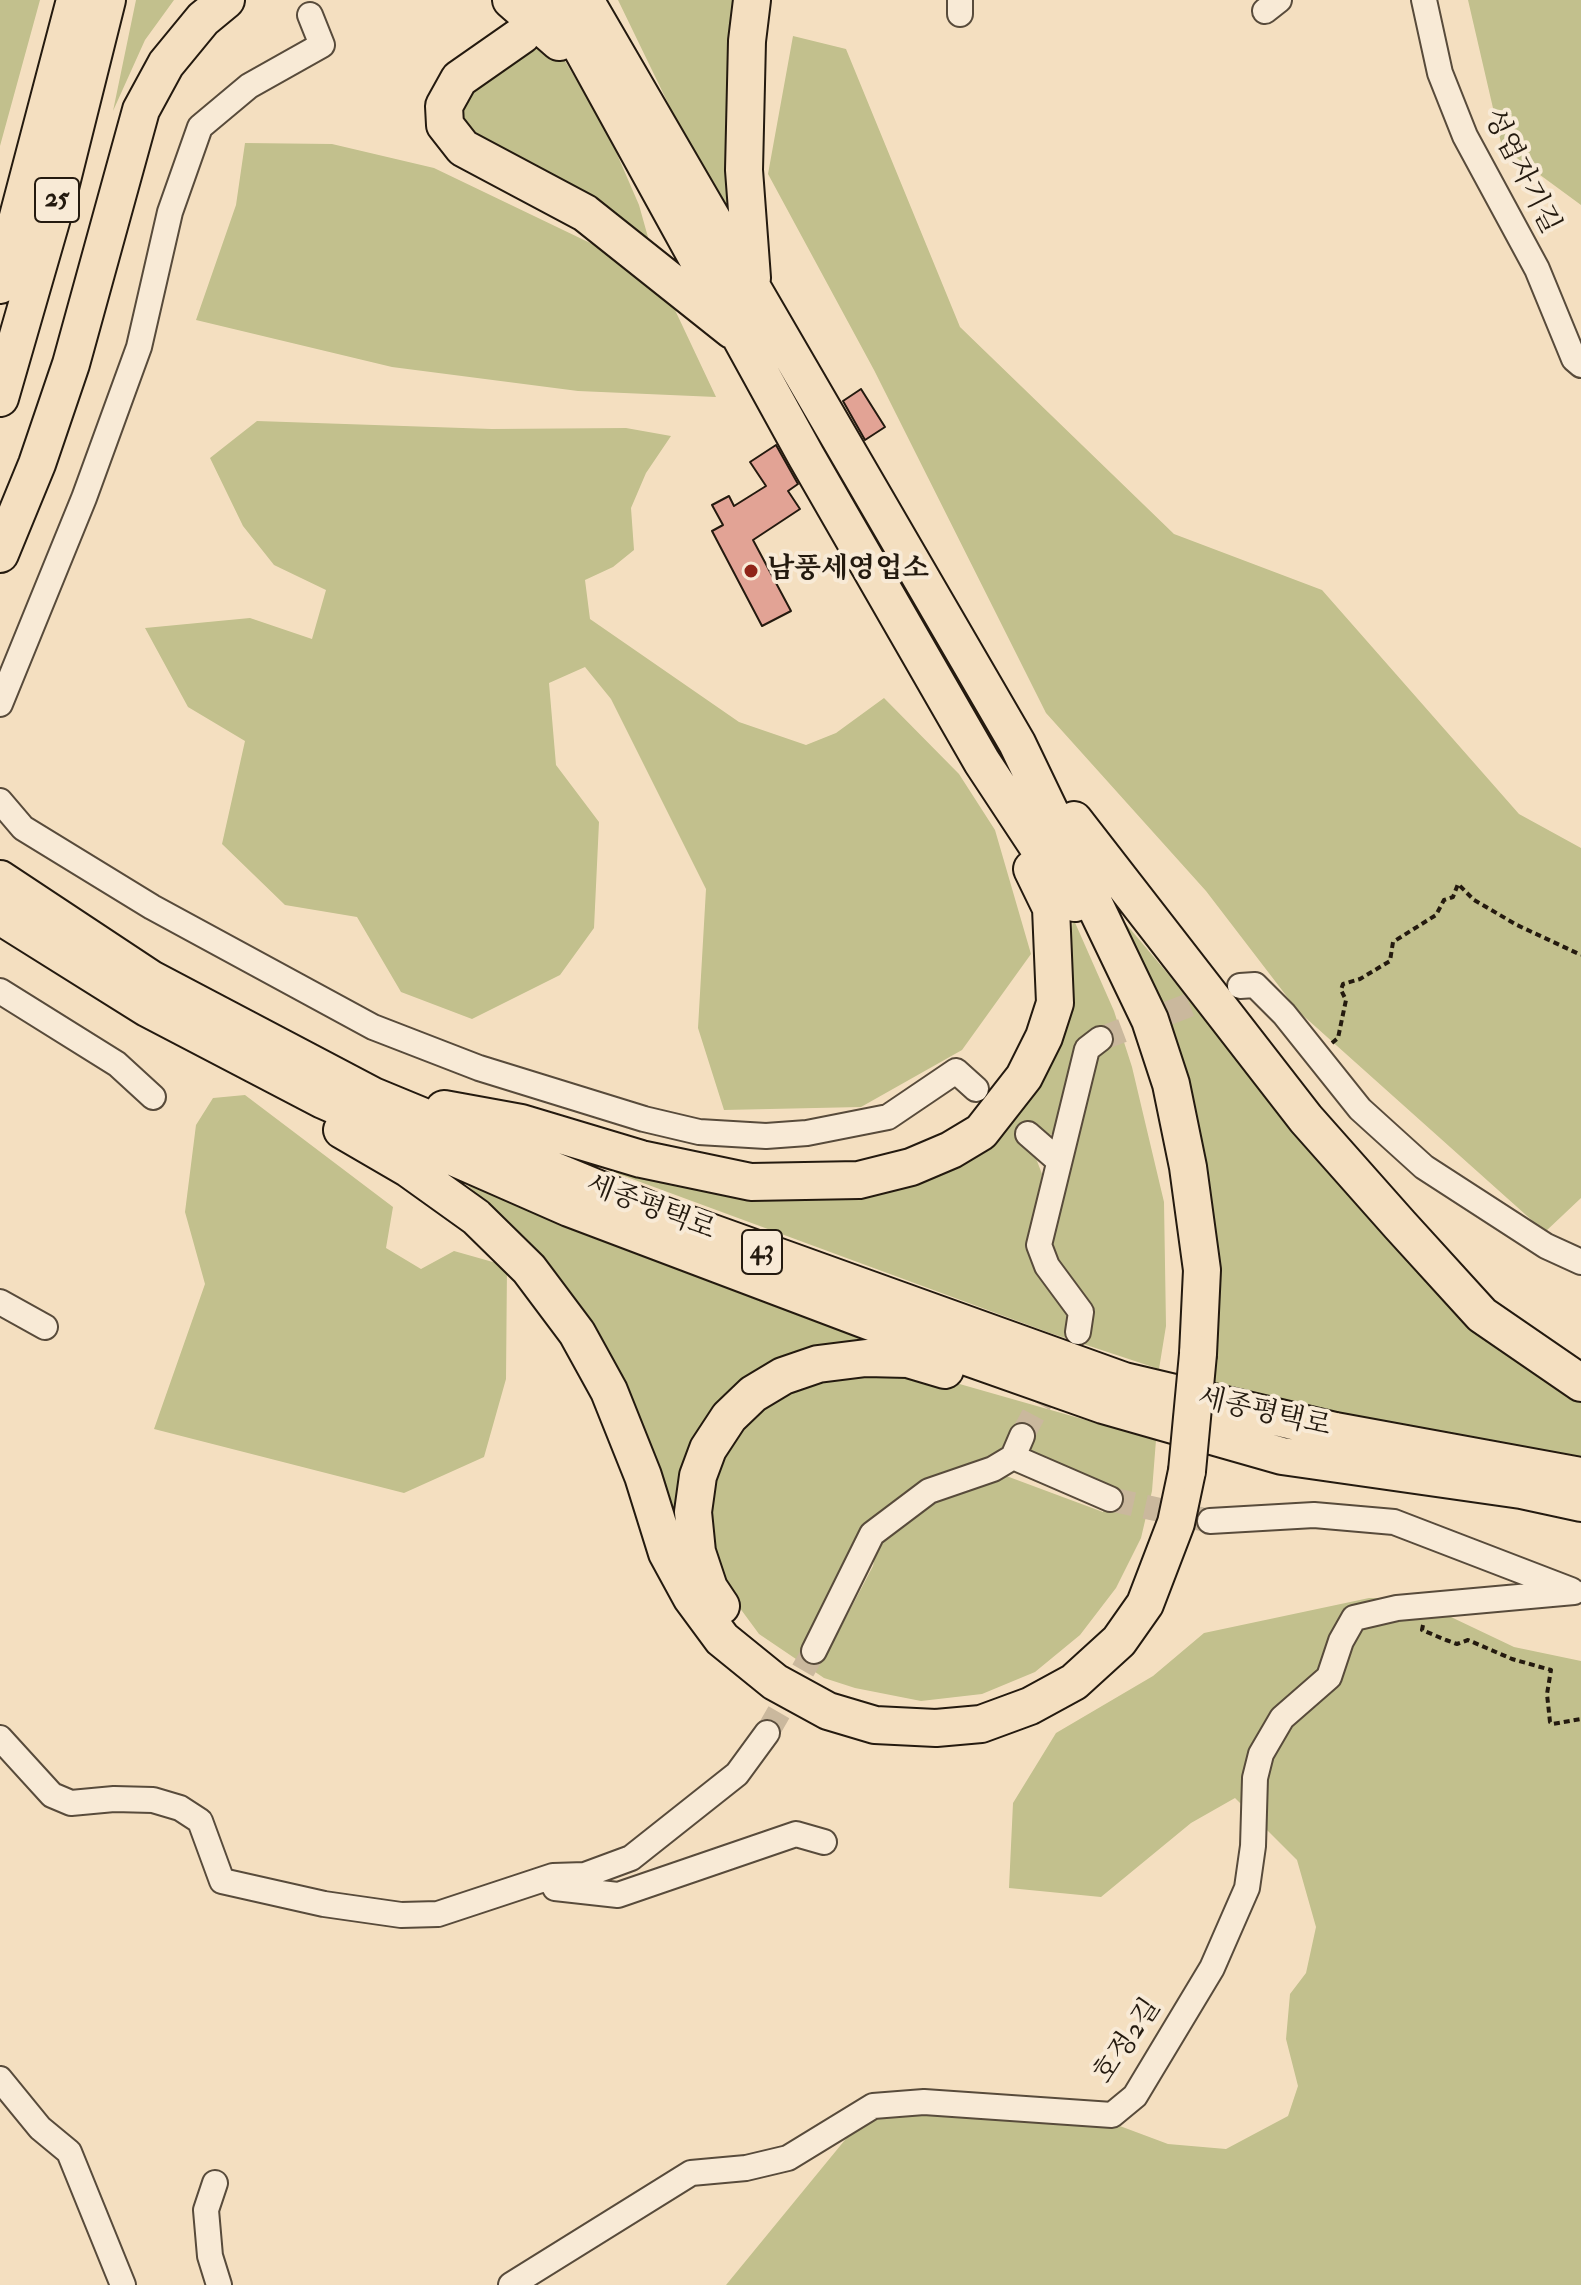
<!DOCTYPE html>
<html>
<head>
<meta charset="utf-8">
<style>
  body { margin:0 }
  canvas { display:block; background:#f4dfc0 }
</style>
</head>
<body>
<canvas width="1581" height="2285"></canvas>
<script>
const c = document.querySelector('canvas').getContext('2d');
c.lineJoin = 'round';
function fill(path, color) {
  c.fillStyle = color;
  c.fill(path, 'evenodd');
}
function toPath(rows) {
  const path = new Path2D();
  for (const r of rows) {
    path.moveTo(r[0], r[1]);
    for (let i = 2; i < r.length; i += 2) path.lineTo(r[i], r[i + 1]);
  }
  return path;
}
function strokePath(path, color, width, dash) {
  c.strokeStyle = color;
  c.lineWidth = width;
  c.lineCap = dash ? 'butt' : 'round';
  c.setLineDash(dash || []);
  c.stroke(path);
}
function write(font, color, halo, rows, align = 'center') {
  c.font = font + ' "IM FELL Double Pica","Noto Serif KR",serif';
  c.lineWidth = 8;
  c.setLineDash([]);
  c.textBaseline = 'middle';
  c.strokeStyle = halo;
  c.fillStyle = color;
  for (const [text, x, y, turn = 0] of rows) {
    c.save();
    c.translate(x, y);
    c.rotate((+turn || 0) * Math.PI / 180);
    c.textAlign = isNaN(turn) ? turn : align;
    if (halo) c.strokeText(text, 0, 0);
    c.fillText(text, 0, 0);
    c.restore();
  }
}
fill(toPath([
  [0,0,40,0,0,146],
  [136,0,174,0,145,40,113,111],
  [618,0,740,0,725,126,729,219,681,130],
  [1468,0,1581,0,1581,205,1502,147],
  [540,31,562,56,607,131,639,205,653,255,460,130,464,90],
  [793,36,846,49,960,327,1174,534,1322,590,1519,814,1581,848,1581,1198,1545,1232,1298,1011,1206,891,1046,713,874,370,768,174],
  [245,143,332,144,434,168,659,276,716,397,578,391,392,367,196,320,236,205],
  [257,421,492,429,626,428,671,436,646,473,631,508,634,550,613,567,585,580,590,619,739,722,806,745,836,733,884,698,959,774,995,830,1031,954,962,1050,861,1107,724,1110,698,1028,706,889,611,699,585,667,549,683,556,765,599,822,594,928,560,975,472,1019,401,992,357,917,285,905,222,844,245,741,188,707,145,628,250,618,312,639,326,590,274,565,243,526,210,458],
  [1073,918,1114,1011,1132,1067,1164,1202,1166,1326,1159,1369,1050,1333,521,1138,714,1185,962,1156,1066,988],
  [1100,1032,1107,1050,1097,1056,1048,1245,1085,1333,1031,1234,1042,1174,1034,1153,1040,1134,1049,1136,1057,1130],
  [1121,918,1305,1137,1581,1400,1581,1465,1390,1428,1211,1382,1214,1274],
  [245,1095,393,1207,386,1248,421,1269,454,1251,507,1266,506,1379,484,1457,404,1493,154,1429,205,1284,185,1212,196,1125,213,1098],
  [460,1178,885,1342,750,1378,684,1547,566,1291,537,1251],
  [907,1369,1156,1440,1152,1491,1141,1538,1116,1588,1080,1635,1035,1672,982,1694,921,1701,855,1688,824,1678,759,1634,717,1577,705,1509,709,1477,749,1410,817,1374],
  [1000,1457,1106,1496,1103,1512,1001,1474,920,1507,879,1540,873,1566,829,1650,809,1641,865,1526],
  [1369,1598,1411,1598,1514,1647,1581,1661,1581,2285,726,2285,849,2135,910,2095,1045,2098,1168,2144,1226,2149,1288,2116,1298,2086,1286,2039,1290,1994,1306,1973,1316,1927,1297,1860,1235,1798,1191,1823,1101,1897,1009,1888,1013,1803,1056,1733,1153,1676,1204,1633]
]), '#c2c08d');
const building = toPath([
  [861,389,885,427,865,440,843,401,861,389],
  [776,445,798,484,788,491,800,509,753,540,791,611,762,626,712,531,723,525,712,505,729,496,734,506,766,486,750,462,776,445]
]);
fill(building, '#e2a395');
strokePath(building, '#241a0f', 2);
strokePath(toPath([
  [1100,1039,1221,993],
  [1022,1436,1055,1375],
  [1110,1499,1210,1521],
  [767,1733,814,1651]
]), '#cab89d', 24, [24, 12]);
const minor = toPath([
  [1424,0,1440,73,1465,136,1537,269,1574,359,1581,365],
  [1265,11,1279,0],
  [960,14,960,0],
  [0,704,84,498,139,347,170,212,200,127,249,86,322,45,310,15],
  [0,801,23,828,152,907,373,1027,479,1068,644,1119,699,1132,766,1136,807,1133,888,1117,956,1071,976,1089],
  [1240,986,1255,985,1284,1014,1360,1109,1424,1167,1546,1246,1581,1262],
  [0,991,117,1064,153,1097],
  [1028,1134,1059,1161],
  [0,1302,45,1327],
  [1078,1332,1081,1312,1047,1266,1039,1245,1087,1049,1100,1039],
  [1013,1457,1110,1499],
  [1210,1521,1314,1515,1394,1522,1571,1590],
  [814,1651,872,1534,929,1491,993,1469,1013,1457,1022,1436],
  [0,1738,52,1795,71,1803,114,1799,153,1800,180,1808,200,1821,222,1881,324,1904,401,1915,438,1914,553,1876,585,1875,631,1858,737,1774,767,1733],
  [555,1888,618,1895,796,1834,824,1842],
  [0,2079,40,2128,69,2152,123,2285],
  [215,2183,206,2210,210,2256,219,2285],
  [511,2285,691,2173,746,2168,788,2158,873,2106,924,2102,1112,2115,1135,2096,1212,1968,1247,1888,1253,1846,1255,1778,1261,1754,1282,1718,1329,1677,1341,1641,1354,1618,1397,1608,1574,1592]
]);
const highway = toPath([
  [511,0,559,42],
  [555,0,806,456,982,762,1075,903],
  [585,0,1017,743,1150,1020,1171,1084,1188,1167,1202,1270,1198,1354],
  [522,35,459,79,444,106,445,125,463,148,585,213,732,330],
  [752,278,744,170,747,41,752,0],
  [0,285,75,0],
  [0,398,56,204,107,0],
  [0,554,37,464,71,364,141,110,166,64,203,19,226,0],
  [1074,820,1306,1119,1400,1225,1482,1315,1581,1383],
  [0,879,151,979,373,1096,654,1212,1124,1381,1335,1431,1581,1476],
  [0,916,147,1008,323,1100,569,1208,916,1339,1103,1405,1282,1456,1521,1490,1581,1503],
  [444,1109,521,1123,641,1159,751,1182,859,1180,911,1167,951,1150,981,1132,1024,1077,1044,1037,1055,1003,1051,908,1032,869],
  [342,1130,409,1169,476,1217,529,1269,577,1333,609,1391,643,1476,667,1553,691,1597,722,1639,775,1682,828,1711,875,1725,936,1728,981,1724,1030,1706,1074,1682,1119,1641,1145,1604,1176,1523,1187,1471],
  [721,1606,709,1588,697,1552,693,1512,698,1476,708,1449,729,1417,753,1394,783,1376,818,1364,866,1358,908,1359,945,1370]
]);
strokePath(minor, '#584b3b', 28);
strokePath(highway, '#241a0f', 40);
strokePath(toPath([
  [1332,1043,1338,1038,1346,1000,1341,990,1343,984,1360,979,1390,961,1393,942,1436,915,1444,900,1453,897,1458,884,1474,900,1517,925,1581,955],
  [1423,1625,1422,1630,1446,1640,1457,1644,1468,1640,1512,1659,1551,1670,1547,1694,1550,1722,1553,1724,1581,1719]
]), '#241a0f', 4, [6, 4]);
strokePath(minor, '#f8ead6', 24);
strokePath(highway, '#f4dfc0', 36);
const highwayBridge = toPath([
  [1187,1471,1198,1354]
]);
strokePath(highwayBridge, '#241a0f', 40, []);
strokePath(highwayBridge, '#f4dfc0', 36);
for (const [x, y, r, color] of [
  [751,571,8,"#8f2418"]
]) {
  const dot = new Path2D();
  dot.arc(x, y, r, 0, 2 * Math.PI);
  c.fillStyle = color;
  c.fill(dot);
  strokePath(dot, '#f8ead6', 3);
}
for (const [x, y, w] of [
  [57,200,44],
  [762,1252,40]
]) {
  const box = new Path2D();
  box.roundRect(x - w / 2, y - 22, w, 44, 6);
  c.fillStyle = '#f8ead6';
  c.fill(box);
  strokePath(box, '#241a0f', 2);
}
write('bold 26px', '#241a0f', null, [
  ["25",57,200],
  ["43",762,1252]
]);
write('28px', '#241a0f', '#f8ead6', [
  ["성엽자기길",1520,172,63],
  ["세종평택로",650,1209,21],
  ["세종평택로",1264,1414,13],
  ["호정2길",1129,2042,-56]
]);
write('bold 28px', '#241a0f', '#f8ead6', [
  ["남풍세영업소",767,571]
], 'left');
</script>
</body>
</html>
